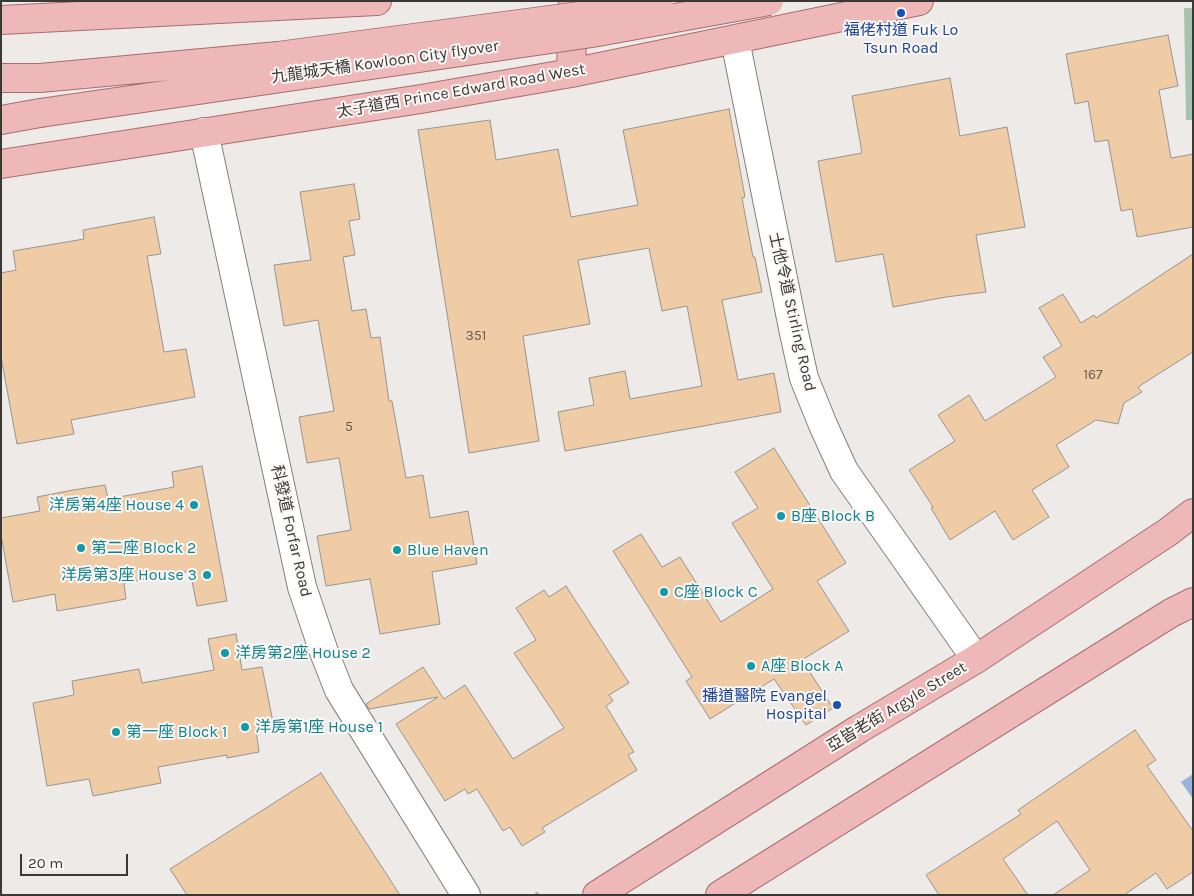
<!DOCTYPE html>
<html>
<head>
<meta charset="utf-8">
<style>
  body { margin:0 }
  #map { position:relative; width:1194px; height:896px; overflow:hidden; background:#eeeae7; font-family:Karla,sans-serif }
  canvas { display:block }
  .frame { position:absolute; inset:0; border:2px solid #3b3938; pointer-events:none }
  .scale { position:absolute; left:20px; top:854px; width:108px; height:22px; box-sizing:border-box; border:2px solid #3b3938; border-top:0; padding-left:6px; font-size:15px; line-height:18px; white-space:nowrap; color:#3b3938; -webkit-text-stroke:4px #fbf7f4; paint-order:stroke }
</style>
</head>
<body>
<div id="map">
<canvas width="1194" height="896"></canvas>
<div class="frame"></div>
<div class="scale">20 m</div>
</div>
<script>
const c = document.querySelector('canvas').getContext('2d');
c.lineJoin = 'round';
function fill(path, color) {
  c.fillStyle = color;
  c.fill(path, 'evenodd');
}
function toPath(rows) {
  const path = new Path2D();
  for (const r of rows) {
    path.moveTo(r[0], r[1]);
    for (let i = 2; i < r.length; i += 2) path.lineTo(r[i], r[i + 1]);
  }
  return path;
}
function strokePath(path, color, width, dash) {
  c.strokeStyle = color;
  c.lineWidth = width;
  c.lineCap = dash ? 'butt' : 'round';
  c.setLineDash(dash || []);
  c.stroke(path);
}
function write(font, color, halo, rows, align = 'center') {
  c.font = font + ' Karla,"Noto Sans TC",sans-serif';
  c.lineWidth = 4;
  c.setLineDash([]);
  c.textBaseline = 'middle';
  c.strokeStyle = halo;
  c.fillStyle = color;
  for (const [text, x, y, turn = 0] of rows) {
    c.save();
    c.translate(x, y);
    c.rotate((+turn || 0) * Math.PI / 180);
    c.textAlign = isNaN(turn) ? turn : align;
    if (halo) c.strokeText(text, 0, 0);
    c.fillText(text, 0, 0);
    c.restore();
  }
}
fill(toPath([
  [1184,8,1193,8,1193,120,1186,120]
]), '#a5c3af');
fill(toPath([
  [1193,774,1193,799,1181,782]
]), '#99b3db');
const building = toPath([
  [1168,35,1178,86,1159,90,1171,158,1193,154,1193,227,1137,237,1132,209,1121,211,1108,140,1095,142,1088,101,1075,104,1066,54,1168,35],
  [950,78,960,136,1007,127,1025,227,976,235,986,292,946,297,893,307,883,254,836,262,818,161,862,153,852,96,950,78],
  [729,109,745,197,742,198,753,257,755,257,762,292,722,300,738,380,774,373,781,412,565,451,558,412,594,405,589,378,625,371,630,399,702,386,687,306,662,311,649,248,578,260,590,324,523,336,539,441,469,453,418,130,490,120,496,160,558,149,571,217,638,205,623,130,729,109],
  [354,184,360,219,349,221,355,255,343,257,352,311,366,309,371,338,380,337,389,401,392,401,406,478,423,475,430,518,468,511,477,564,432,572,440,624,380,634,370,579,326,586,317,536,351,530,339,458,307,463,299,417,334,411,318,320,284,326,274,265,311,260,300,192,354,184],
  [154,217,161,254,147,256,164,352,186,349,195,397,71,420,74,434,17,444,1,357,1,273,16,270,13,251,84,239,83,230,154,217],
  [1193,254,1193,352,1138,387,1142,392,1124,403,1118,424,1096,420,1056,445,1069,467,1032,490,1049,517,1013,540,995,511,950,540,931,508,933,507,909,470,955,441,938,415,969,395,985,421,1056,377,1043,357,1062,346,1039,308,1063,294,1081,323,1094,315,1096,318,1193,254],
  [774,448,846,563,817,581,849,631,802,660,833,708,806,725,774,679,710,719,686,681,692,677,613,551,641,534,662,567,680,557,721,622,773,589,732,523,758,508,735,472,774,448],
  [202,466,227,601,197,606,190,571,124,583,126,599,87,606,57,611,55,594,13,602,1,535,1,518,40,511,37,497,73,490,105,485,108,499,174,487,172,472,202,466],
  [566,586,629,683,609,695,613,701,606,706,634,752,628,755,637,770,542,828,545,832,522,846,510,827,503,831,477,789,468,794,465,789,445,801,396,724,438,697,369,709,366,704,423,667,444,699,465,685,513,759,564,728,514,653,536,640,516,608,544,590,549,597,566,586],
  [236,634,242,670,262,667,274,727,256,730,259,752,227,758,227,755,158,767,161,783,93,796,89,779,47,786,33,703,74,695,72,681,139,669,142,683,214,670,208,639,236,634],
  [1135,730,1156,760,1147,766,1193,831,1193,872,1167,889,1156,873,1124,895,1053,895,1090,870,1057,821,1003,859,1028,895,939,895,926,875,1021,814,1018,810,1135,730],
  [321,773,400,895,187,895,170,869,321,773]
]);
fill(building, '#efcca5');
strokePath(building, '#979491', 1);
const minor = toPath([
  [735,40,794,333,804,378,823,425,844,471,976,659],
  [204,132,302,587,324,652,339,690,466,895]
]);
const major = toPath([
  [1,20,377,1],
  [571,73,573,1],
  [1,78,40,78],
  [1,120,40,113],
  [1,164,421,99,571,73,919,1],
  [597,895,859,729,976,659,1168,532,1193,513],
  [720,895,1171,613,1193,602]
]);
strokePath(minor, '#83807d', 30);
strokePath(major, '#a86c6d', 30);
strokePath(toPath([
  [536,892,538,895]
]), '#b4b1ae', 3, [5, 2.5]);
strokePath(minor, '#fff', 28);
strokePath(major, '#eeb8b9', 28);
const majorBridge = toPath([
  [40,78,278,56,587,15,659,1],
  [40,113,592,33,769,1]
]);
strokePath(majorBridge, '#a86c6d', 30, []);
strokePath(majorBridge, '#eeb8b9', 28);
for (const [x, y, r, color] of [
  [901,13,5,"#1a4fb4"],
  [194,505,5,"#0f9aa8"],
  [781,516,5,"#0f9aa8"],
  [81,548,5,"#0f9aa8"],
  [397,550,5,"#0f9aa8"],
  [207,575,5,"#0f9aa8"],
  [664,592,5,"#0f9aa8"],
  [225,653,5,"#0f9aa8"],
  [751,666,5,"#0f9aa8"],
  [837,705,5,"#1a4fb4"],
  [245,727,5,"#0f9aa8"],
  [116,732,5,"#0f9aa8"]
]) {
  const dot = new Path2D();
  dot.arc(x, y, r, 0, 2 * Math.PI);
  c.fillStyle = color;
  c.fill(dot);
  strokePath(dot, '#fbf7f4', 2);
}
write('14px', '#685e53', null, [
  ["351",476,336],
  ["167",1093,375],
  ["5",349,427]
]);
write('16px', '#164399', '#fbf7f4', [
  ["福佬村道 Fuk Lo",901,30],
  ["Tsun Road",901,48],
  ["播道醫院 Evangel",827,696,"right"],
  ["Hospital",827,714,"right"]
]);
write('16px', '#3b3938', '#fbf7f4', [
  ["九龍城天橋 Kowloon City flyover",385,62,-8],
  ["太子道西 Prince Edward Road West",461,91,-10],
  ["士他令道 Stirling Road",792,312,77],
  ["科發道 Forfar Road",291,531,77],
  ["亞皆老街 Argyle Street",897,707,-31]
]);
write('16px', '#0d838f', '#fbf7f4', [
  ["洋房第4座 House 4",184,505,"right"],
  ["B座 Block B",791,516],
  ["第二座 Block 2",91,548],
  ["Blue Haven",407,550],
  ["洋房第3座 House 3",197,575,"right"],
  ["C座 Block C",674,592],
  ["洋房第2座 House 2",235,653],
  ["A座 Block A",761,666],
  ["洋房第1座 House 1",255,727],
  ["第一座 Block 1",126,732]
], 'left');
</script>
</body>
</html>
